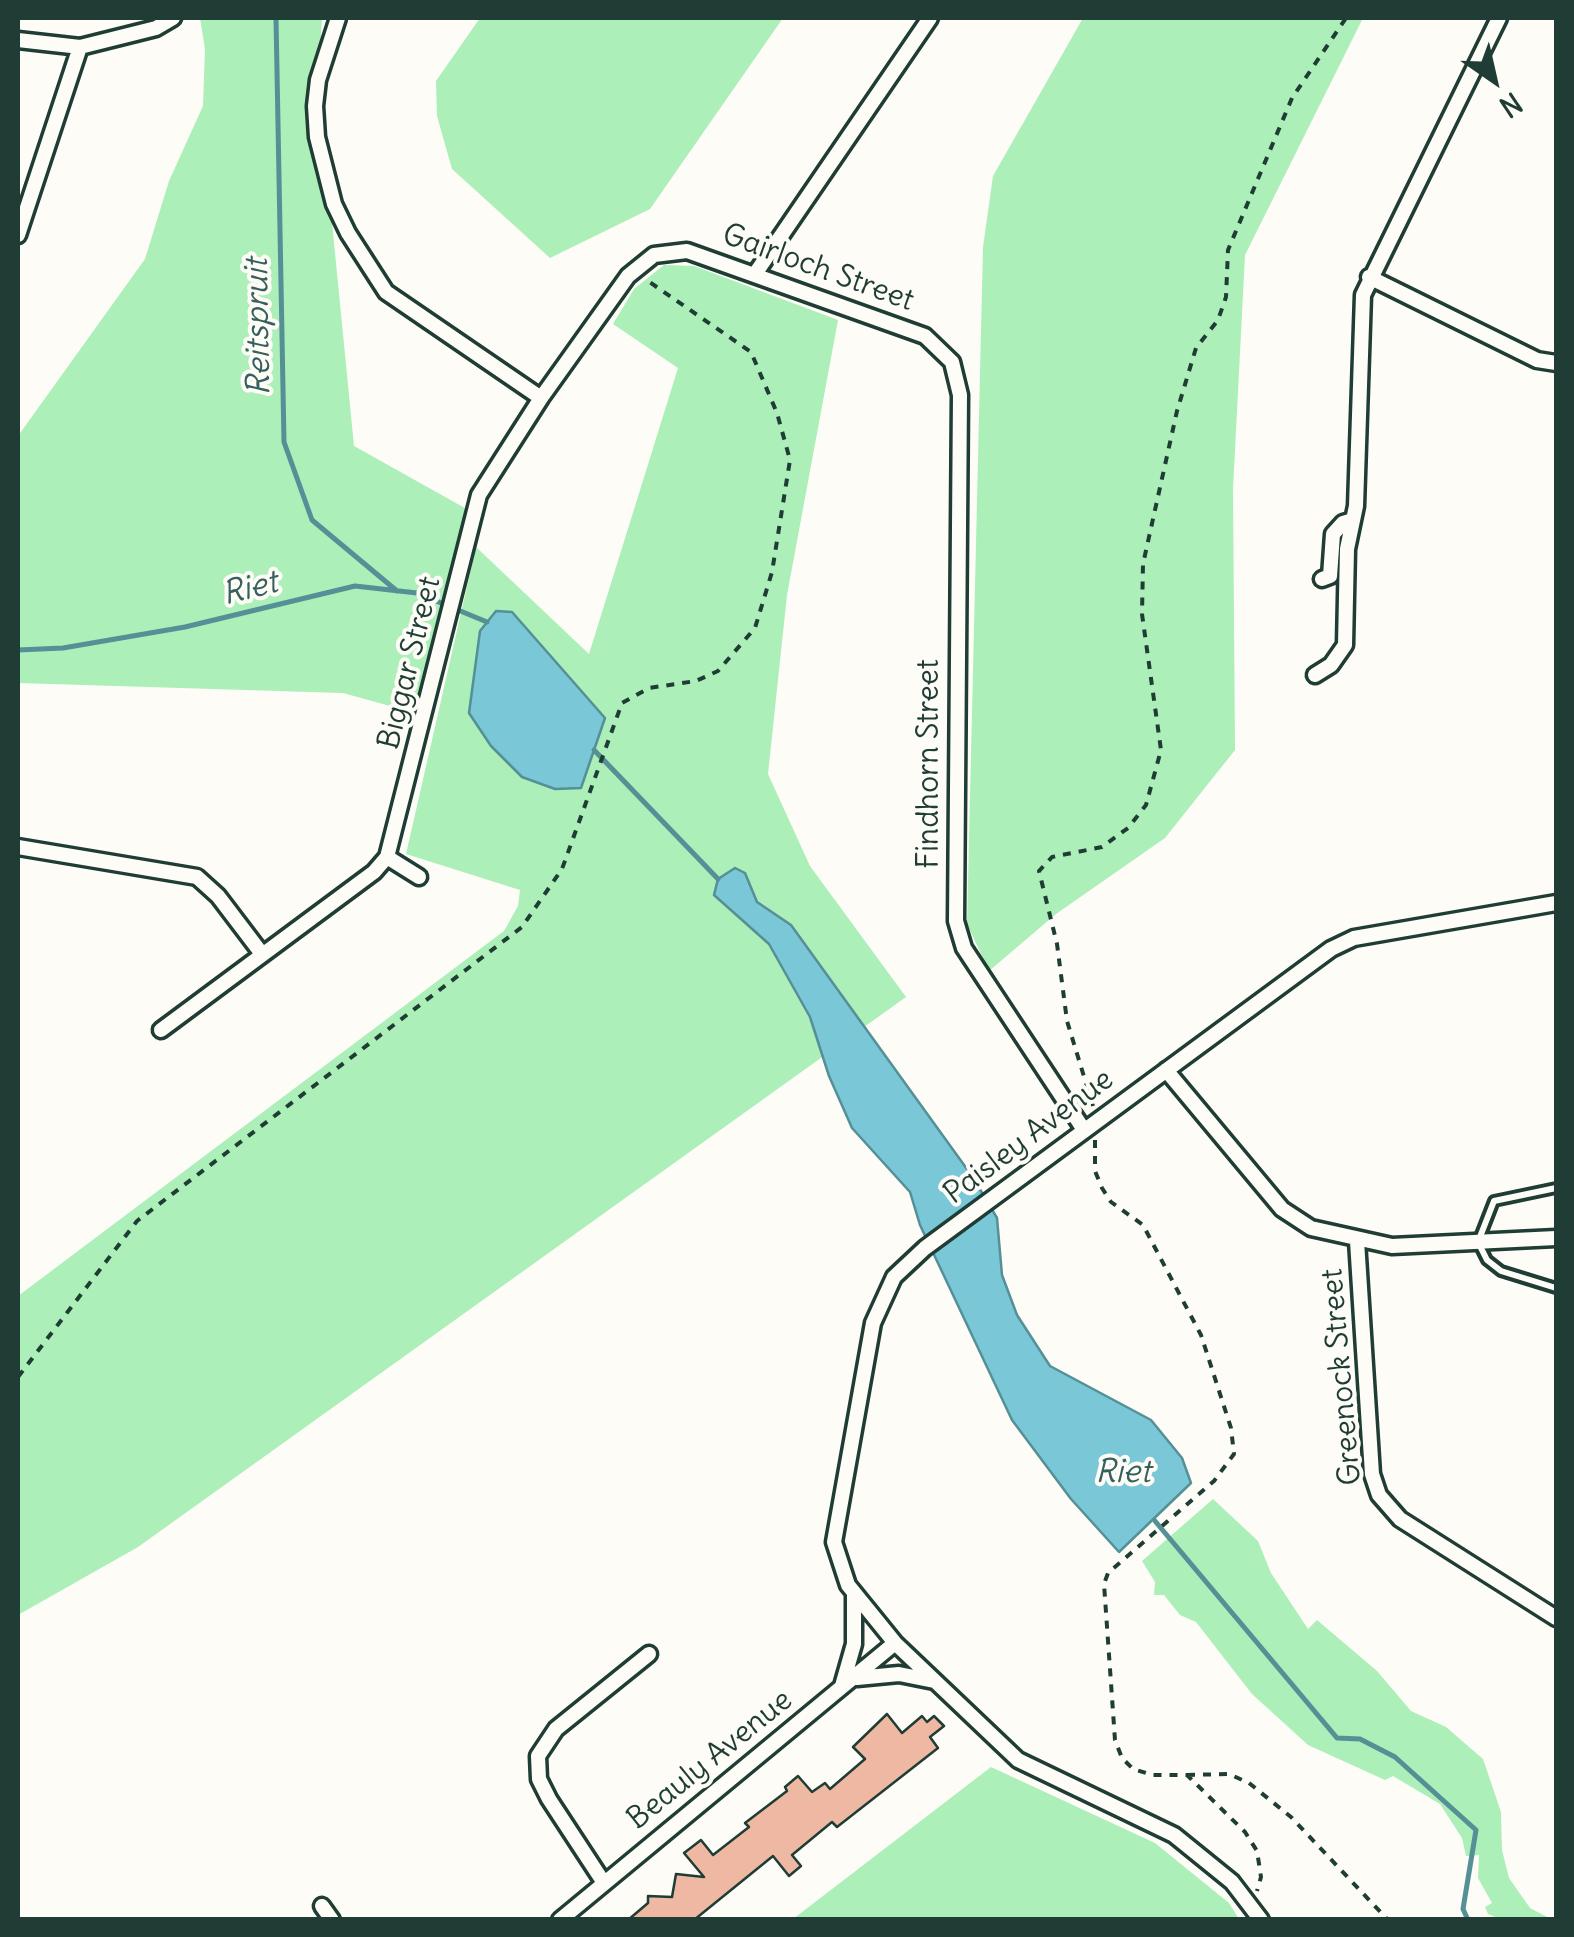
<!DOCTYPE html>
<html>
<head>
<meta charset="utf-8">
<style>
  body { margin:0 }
  #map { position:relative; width:1574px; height:1937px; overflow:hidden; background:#fdfcf7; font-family:Delius,sans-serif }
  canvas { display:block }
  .frame { position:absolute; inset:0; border:20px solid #1f3d34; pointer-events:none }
  .north { position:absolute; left:1444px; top:30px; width:100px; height:100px; -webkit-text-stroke:8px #fdfcf7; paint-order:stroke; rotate:146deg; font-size:28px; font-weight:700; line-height:40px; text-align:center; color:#1f3d34 }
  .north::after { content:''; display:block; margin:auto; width:35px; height:45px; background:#1f3d34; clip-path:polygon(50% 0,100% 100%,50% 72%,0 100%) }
</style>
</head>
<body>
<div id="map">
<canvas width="1574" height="1937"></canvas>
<div class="frame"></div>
<div class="north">N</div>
</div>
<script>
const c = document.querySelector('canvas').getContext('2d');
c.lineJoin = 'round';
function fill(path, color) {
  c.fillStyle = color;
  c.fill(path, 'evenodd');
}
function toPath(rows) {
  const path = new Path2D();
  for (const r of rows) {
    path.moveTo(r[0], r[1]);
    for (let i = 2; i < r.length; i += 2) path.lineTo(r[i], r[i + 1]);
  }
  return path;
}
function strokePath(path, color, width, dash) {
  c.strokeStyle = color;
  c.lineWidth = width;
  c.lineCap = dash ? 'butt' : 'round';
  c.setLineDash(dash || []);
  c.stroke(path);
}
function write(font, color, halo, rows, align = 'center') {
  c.font = font + ' Delius,sans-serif';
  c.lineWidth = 8;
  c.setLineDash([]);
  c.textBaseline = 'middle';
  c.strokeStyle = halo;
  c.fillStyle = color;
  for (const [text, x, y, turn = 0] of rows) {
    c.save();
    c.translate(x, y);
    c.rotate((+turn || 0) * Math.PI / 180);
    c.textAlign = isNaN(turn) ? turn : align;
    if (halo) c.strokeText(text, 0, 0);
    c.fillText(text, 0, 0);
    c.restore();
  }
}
fill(toPath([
  [200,18,322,18,318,80,354,446,472,512,426,716,343,693,18,683,18,436,145,259,169,181,203,106,205,49],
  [480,18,783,18,650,209,550,258,452,169,437,116,436,81],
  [1083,18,1363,18,1245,255,1233,489,1235,750,1165,838,1056,914,989,971,967,924,983,247,993,176],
  [664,265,694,266,838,320,787,595,768,774,810,866,906,997,138,1547,18,1615,18,1296,504,931,518,906,520,890,406,854,476,547,589,654,678,368,613,324,634,289],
  [1213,1499,1258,1541,1271,1573,1308,1629,1317,1620,1377,1671,1411,1711,1446,1727,1483,1759,1501,1812,1502,1850,1509,1878,1530,1908,1551,1919,1500,1919,1488,1914,1485,1907,1492,1903,1478,1878,1479,1855,1466,1856,1462,1838,1440,1804,1393,1776,1385,1780,1308,1745,1252,1694,1196,1622,1180,1615,1164,1595,1154,1595,1155,1582,1142,1561],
  [991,1767,1155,1843,1229,1903,1239,1919,793,1919]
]), '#acefb9');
const water = toPath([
  [496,611,512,612,605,718,581,788,555,789,522,777,491,746,469,713,480,631,496,611],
  [735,868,745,873,757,902,791,925,972,1176,997,1218,1002,1275,1017,1315,1050,1366,1151,1420,1182,1458,1191,1483,1119,1552,1071,1499,1012,1420,920,1225,910,1192,852,1128,829,1076,810,1017,769,944,714,895,718,879,735,868]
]);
fill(water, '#79c7d7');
strokePath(water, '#559096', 2.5);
strokePath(toPath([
  [276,18,284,442,312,520,397,591],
  [18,650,63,648,185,627,355,586,417,593,487,622],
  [594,750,718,879],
  [1155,1521,1337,1738,1360,1739,1395,1757,1476,1830,1463,1909,1468,1920]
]), '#559096', 5);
const building = toPath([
  [887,1714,902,1733,922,1716,927,1722,934,1716,944,1726,930,1737,938,1748,837,1827,832,1822,792,1855,801,1866,789,1876,773,1856,694,1920,628,1920,648,1903,648,1896,672,1897,676,1874,704,1877,684,1853,701,1840,713,1855,749,1827,745,1823,787,1791,785,1787,798,1776,812,1792,825,1783,830,1789,865,1759,853,1747,887,1714]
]);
fill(building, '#eeb8a2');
strokePath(building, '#1f3d34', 2.5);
const lane = toPath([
  [1556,1188,1494,1201,1478,1242,1487,1260,1501,1271,1556,1288]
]);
const street = toPath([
  [338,18,318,80,315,106,317,137,334,204,348,233,386,292,541,398],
  [18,40,80,47,156,28,173,18],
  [18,235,80,47],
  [755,274,930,18],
  [1369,277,1537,360,1556,363],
  [1322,579,1330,576,1333,534,1343,523,1353,520],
  [1315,675,1331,665,1345,645,1347,549,1356,506,1363,295,1499,18],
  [18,847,197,877,218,896,262,954],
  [387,857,419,877],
  [161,1030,374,872,387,857,479,495,541,398,628,276,654,255,687,251,925,336,952,362,960,395,956,921,964,948,1084,1130],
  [1166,1070,1282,1209,1311,1228,1392,1246,1556,1238],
  [1357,1241,1372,1474,1379,1495,1400,1519,1556,1618],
  [857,1678,899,1674,934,1681],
  [842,1686,854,1644,854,1593],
  [604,1883,549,1799,539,1779,538,1756,556,1729,649,1654],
  [322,1906,332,1920],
  [560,1920,895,1643],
  [1261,1920,1232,1882,1174,1835,1018,1760,895,1643,848,1585,834,1542,873,1323,894,1277,925,1248,1331,949,1354,938,1556,903]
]);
strokePath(lane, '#1f3d34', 14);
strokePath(street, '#1f3d34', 21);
strokePath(toPath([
  [1093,1106,1067,1021,1057,944,1039,871,1052,857,1102,847,1128,828,1146,805,1161,750,1142,614,1143,564,1177,411,1196,348,1218,320,1226,297,1228,250,1292,98,1346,18],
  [1095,1140,1095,1171,1102,1188,1111,1202,1143,1225,1201,1335,1231,1428,1234,1454,1214,1481,1108,1573,1104,1584,1115,1740,1122,1758,1133,1769,1153,1775,1187,1775,1245,1832,1257,1851,1261,1877,1257,1891],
  [18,1377,137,1221,522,927,562,869,622,703,649,688,696,681,718,671,755,628,772,572,790,460,777,413,751,352,648,281],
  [1187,1775,1229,1774,1249,1783,1291,1817,1388,1920]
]), '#1f3d34', 4, [8, 8]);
strokePath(lane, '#fdfcf7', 6);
strokePath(street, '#fdfcf7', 14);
write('30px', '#1f3d34', '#fdfcf7', [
  ["Gairloch Street",818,268,20],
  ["Biggar Street",410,663,-76],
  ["Findhorn Street",929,764,-90],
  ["Paisley Avenue",1029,1137,-37],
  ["Greenock Street",1342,1377,-95],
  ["Beauly Avenue",710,1760,-39]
]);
write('italic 32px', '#36605d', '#fdfcf7', [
  ["Reitspruit",259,327,-91],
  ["Riet",250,589,-14],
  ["Riet",1123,1473]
]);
</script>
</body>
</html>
